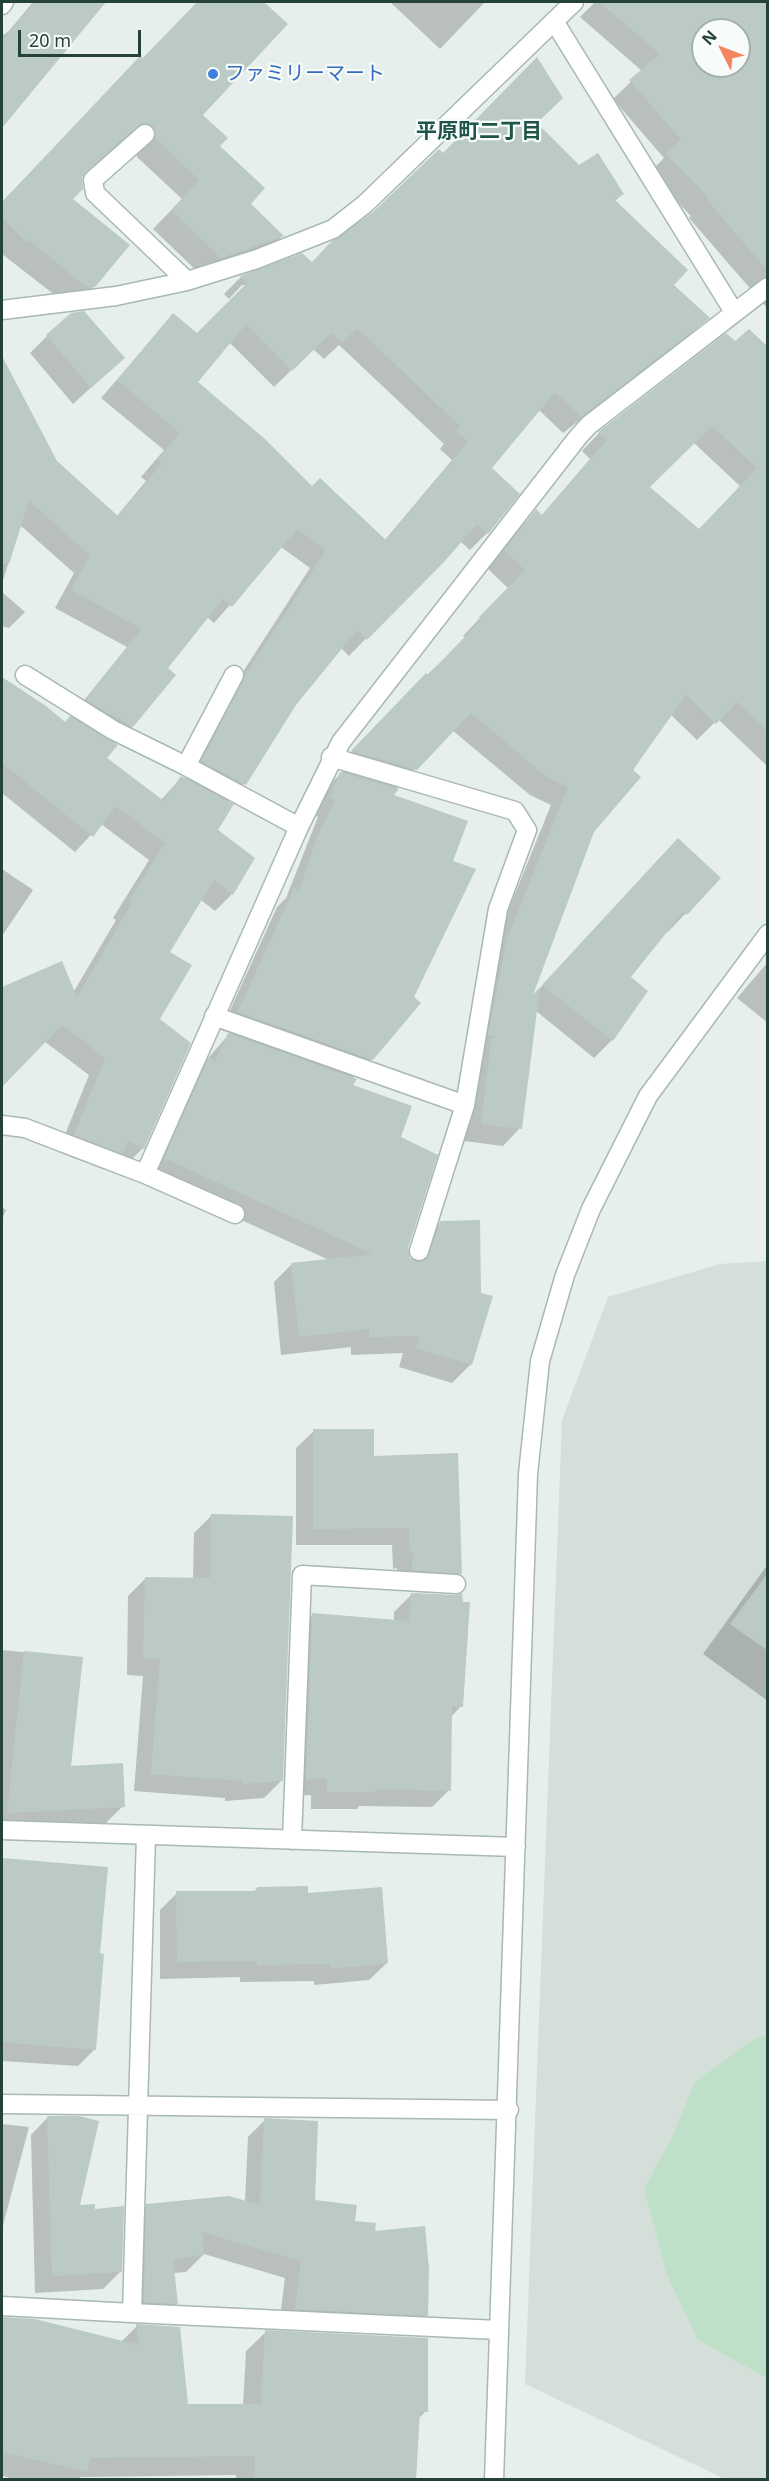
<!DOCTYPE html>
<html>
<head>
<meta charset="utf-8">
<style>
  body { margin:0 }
  #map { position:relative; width:769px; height:2481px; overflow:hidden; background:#e6efeb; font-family:"Noto Sans",sans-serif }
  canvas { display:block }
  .frame { position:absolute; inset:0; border:3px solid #24423a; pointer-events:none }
  .north { position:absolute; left:691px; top:18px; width:60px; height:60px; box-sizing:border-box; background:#f7fbf9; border:2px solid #a3b1ad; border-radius:50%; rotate:312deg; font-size:16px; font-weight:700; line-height:24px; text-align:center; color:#24423a }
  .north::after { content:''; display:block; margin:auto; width:21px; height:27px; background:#f4845f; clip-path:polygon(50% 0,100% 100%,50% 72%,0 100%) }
  .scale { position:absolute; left:18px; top:30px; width:123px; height:27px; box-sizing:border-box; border:3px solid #24423a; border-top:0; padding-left:8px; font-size:18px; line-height:21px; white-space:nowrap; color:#24423a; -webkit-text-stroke:4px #f7fbf9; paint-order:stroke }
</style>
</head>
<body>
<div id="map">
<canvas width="769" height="2481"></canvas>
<div class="frame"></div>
<div class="north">N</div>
<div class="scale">20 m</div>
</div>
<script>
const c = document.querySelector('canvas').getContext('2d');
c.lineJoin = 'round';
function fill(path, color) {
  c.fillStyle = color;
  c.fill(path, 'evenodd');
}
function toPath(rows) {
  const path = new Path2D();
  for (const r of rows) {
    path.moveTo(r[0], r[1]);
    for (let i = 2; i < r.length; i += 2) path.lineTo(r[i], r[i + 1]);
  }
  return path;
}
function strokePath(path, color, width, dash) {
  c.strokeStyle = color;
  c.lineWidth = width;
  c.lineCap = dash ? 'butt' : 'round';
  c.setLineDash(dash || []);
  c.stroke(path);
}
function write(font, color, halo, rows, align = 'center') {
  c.font = font + ' "Noto Sans","Noto Sans JP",sans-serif';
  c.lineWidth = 4.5;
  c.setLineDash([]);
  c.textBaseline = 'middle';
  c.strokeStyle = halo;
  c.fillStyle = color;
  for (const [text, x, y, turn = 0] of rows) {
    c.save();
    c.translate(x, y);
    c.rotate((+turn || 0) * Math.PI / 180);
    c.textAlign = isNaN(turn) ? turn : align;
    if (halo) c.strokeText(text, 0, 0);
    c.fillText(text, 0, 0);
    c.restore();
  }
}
fill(toPath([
  [767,1261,767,2479,725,2479,525,2384,562,1420,608,1297,720,1264]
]), '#d4dfda');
fill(toPath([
  [767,2035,768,2035,767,2378,698,2340,667,2275,644,2189,672,2137,695,2082,753,2040]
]), '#bfe0c8');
fill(toPath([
  [33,2,84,2,96,12,2,125,2,36,9,31],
  [198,2,262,2,286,24,201,115,248,204,282,236,264,254,202,276,153,229,182,199,137,157,135,144,124,141,81,176,71,200,94,286,75,305,69,306,2,254,2,202],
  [390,2,485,2,440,49],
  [595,2,768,2,768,309,689,218,691,216,649,173,664,158,613,99,642,71,580,17],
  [703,30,739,30,739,66,703,66],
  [536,123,578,167,622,194,615,201,672,285,707,318,690,335,563,433,539,410,490,468,518,494,487,533,470,550,460,541,349,656,341,648,295,704,244,784,227,802,216,830,232,894,215,911,201,900,168,952,143,1148,126,1165,115,1160,105,1170,58,1152,89,1075,44,1041,2,1084,2,989,61,963,73,993,116,920,113,918,149,860,101,824,75,852,2,793,2,679,45,707,65,724,127,647,55,608,74,573,20,525,2,584,2,364,3,363,55,462,117,516,146,481,141,477,164,450,101,398,173,315,193,339,246,285,242,285,229,299,224,294,241,277,302,255,312,264,443,155],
  [229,342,274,387,313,349,324,359,339,345,444,444,440,449,452,460,384,541,312,488,196,382],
  [281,547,310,568,228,695,185,780,181,778,161,800,105,759,114,744,132,726,166,668,207,617,214,623],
  [726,335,735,343,768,349,768,767,718,719,697,740,670,714,593,831,530,999,661,857,719,878,668,932,666,930,629,977,646,991,612,1040,594,1058,536,1011,520,1128,503,1146,464,1141,489,958,551,805,530,795,452,730,396,789,391,796,372,1059,352,1079,350,1085,399,1138,409,1259,415,1262,422,1241,441,1222,471,1364,452,1383,399,1367,403,1353,351,1355,351,1347,281,1355,274,1282,292,1264,329,1260,147,1177,191,1078,230,1033,221,1030,277,907,286,898,318,817,313,814,324,791,343,771,335,769,408,693,466,638,463,636,508,588,488,569,519,529,536,511,541,516,590,459,582,451,599,433],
  [693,442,741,487,698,531,648,488],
  [47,336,123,358,73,404,30,353],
  [2,592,25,612,9,628,2,626],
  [2,869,33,890,2,936],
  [768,962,768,1023,737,998],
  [2,1207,6,1210,2,1219],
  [314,1431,373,1458,460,1574,443,1591,396,1587,397,1568,393,1569,392,1545,296,1545,296,1448],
  [211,1516,281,1781,264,1798,225,1801,225,1798,134,1791,143,1676,127,1675,128,1596,145,1579,193,1579,194,1533],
  [768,1564,768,1701,703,1654],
  [412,1594,456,1597,461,1706,451,1717,449,1790,432,1807,359,1806,357,1809,311,1809,311,1795,289,1796,295,1632,312,1615,394,1622,394,1612],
  [2,1650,81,1658,69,1768,123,1806,101,1828,2,1833],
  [2,1860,106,1869,98,1955,95,2049,78,2066,2,2061],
  [257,1888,387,1963,369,1980,314,1985,314,1981,240,1982,240,1977,160,1979,160,1910,177,1893,254,1892],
  [48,2117,78,2206,120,2272,103,2289,35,2293,31,2135],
  [265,2120,313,2201,373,2233,427,2315,410,2332,279,2326,285,2278,204,2254,186,2272,173,2273,177,2303,159,2321,127,2319,130,2223,147,2205,245,2202,248,2137],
  [2,2124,29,2127,2,2229],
  [2,2319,35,2321,121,2342,137,2326,187,2406,243,2406,246,2351,266,2332,426,2411,418,2419,414,2480,236,2480,236,2475,80,2477,78,2480,17,2480,3,2476,2,2480]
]), '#0003');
fill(toPath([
  [35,2,106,2,2,128,2,41],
  [197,2,264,2,288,24,203,115,228,138,220,146,265,188,251,204,284,236,221,258,171,210,199,180,155,138,153,126,142,123,86,172,82,177,83,189,73,199,130,245,95,287,88,288,30,241,28,243,2,218,2,202,140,56,143,58],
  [599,2,768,2,768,271,706,199,708,197,666,154,681,139,629,80,660,54],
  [703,30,739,30,739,66,703,66],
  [537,57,563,98,537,123,579,165,598,153,624,194,615,200,688,270,674,285,710,318,581,417,555,392,492,468,520,494,488,534,477,524,444,562,367,640,357,630,296,705,246,785,201,761,245,676,326,550,297,529,232,607,223,599,168,668,176,675,133,727,85,699,142,629,71,590,90,555,29,501,9,564,2,563,2,356,57,461,118,516,162,463,157,459,180,433,117,380,173,313,197,333,247,283,240,276,302,253,312,262,332,241,373,212,439,149,443,153],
  [246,324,292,371,331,333,342,343,357,328,460,426,456,431,468,442,386,540,320,478,312,486,265,439,198,382],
  [84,311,125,358,91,388,46,335,71,313],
  [749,329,768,347,768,732,737,702,716,724,686,695,633,770,641,777,594,832,533,995,540,987,522,1129,481,1124,491,1041,495,1036,488,1035,507,939,568,787,548,778,471,713,417,770,351,751,426,673,428,675,482,619,479,617,525,570,504,550,536,509,542,515,607,440,598,432,726,333,735,341],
  [712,426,757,468,699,529,650,487],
  [2,677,46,706,65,722,70,716,118,745,107,758,164,801,181,776,234,804,218,830,255,858,233,895,214,880,170,952,192,965,160,1019,191,1043,144,1149,128,1141,123,1154,74,1135,105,1058,62,1025,2,1087,2,987,62,961,77,997,132,903,129,901,165,843,116,806,93,837,2,763],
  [340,772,399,789,394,795,468,821,453,861,476,869,414,997,421,1003,373,1060,238,1012,294,888,299,891,317,838,335,800,330,797],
  [678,838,721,878,687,915,683,912,631,977,648,991,613,1041,542,985],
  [228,1033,357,1079,353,1085,412,1106,401,1137,438,1155,408,1248,410,1258,421,1262,427,1259,440,1221,480,1220,481,1293,493,1296,472,1365,416,1348,420,1336,369,1337,369,1329,299,1337,291,1263,373,1254,164,1158,209,1057,215,1062],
  [313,1429,374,1429,374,1456,458,1453,462,1574,412,1570,413,1552,410,1552,409,1528,313,1529],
  [211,1514,293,1516,283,1781,242,1784,242,1781,151,1774,160,1659,143,1659,145,1577,210,1578],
  [768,1573,768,1651,730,1624],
  [411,1593,455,1595,462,1593,463,1602,470,1602,463,1707,452,1706,451,1791,375,1789,375,1792,327,1792,327,1778,306,1780,312,1613,409,1621],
  [24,1651,83,1657,71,1766,123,1763,125,1807,7,1813],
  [2,1858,108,1867,100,1953,104,1954,96,2050,2,2042],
  [308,1886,308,1893,382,1887,388,1963,331,1969,331,1964,257,1965,257,1961,177,1962,176,1891,257,1891,257,1887],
  [47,2116,79,2116,99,2121,80,2205,95,2204,95,2209,124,2206,122,2272,52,2276],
  [264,2118,318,2121,315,2200,357,2205,355,2221,376,2223,375,2231,425,2226,429,2268,428,2316,295,2309,301,2261,202,2232,204,2255,173,2259,178,2304,144,2302,146,2204,229,2196,260,2205],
  [2,2317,35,2319,139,2345,136,2324,180,2327,188,2404,261,2404,265,2330,428,2338,428,2412,420,2412,416,2480,254,2480,255,2456,91,2458,87,2472,2,2452]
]), '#bbcac4');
const minor = toPath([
  [554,21,734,312],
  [145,134,93,180,95,193,187,281],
  [2,310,116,296,187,281,257,259,333,229,365,204,574,2],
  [25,675,113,730,186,766,299,827],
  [331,757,515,811,527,830,498,909,465,1105,419,1251],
  [186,766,234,675],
  [214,1016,465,1105],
  [2,1125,25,1128,145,1174,235,1214],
  [145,1174,299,827,341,742,578,437,589,425,768,287],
  [2,1830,516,1847],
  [292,1840,302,1575,456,1584],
  [2,2104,509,2110],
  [2,2306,132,2313,146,1835],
  [132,2313,498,2330],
  [494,2480,528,1474,540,1361,565,1275,591,1209,648,1096,768,934]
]);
const tertiary = toPath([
  [2,5,4,2]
]);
strokePath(minor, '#a8b8b2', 21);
strokePath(tertiary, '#a8b8b2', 21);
strokePath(minor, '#fff', 18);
strokePath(tertiary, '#fff', 18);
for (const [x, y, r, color] of [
  [213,74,6,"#3f7fe0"]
]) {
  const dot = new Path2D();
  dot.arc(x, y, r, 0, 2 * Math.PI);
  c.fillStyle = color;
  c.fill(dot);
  strokePath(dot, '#f7fbf9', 2);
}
write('20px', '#366cbe', '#f7fbf9', [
  ["ファミリーマート",225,74]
], 'left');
write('bold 21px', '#1f5548', '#f7fbf9', [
  ["平原町二丁目",479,132]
]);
</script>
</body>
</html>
